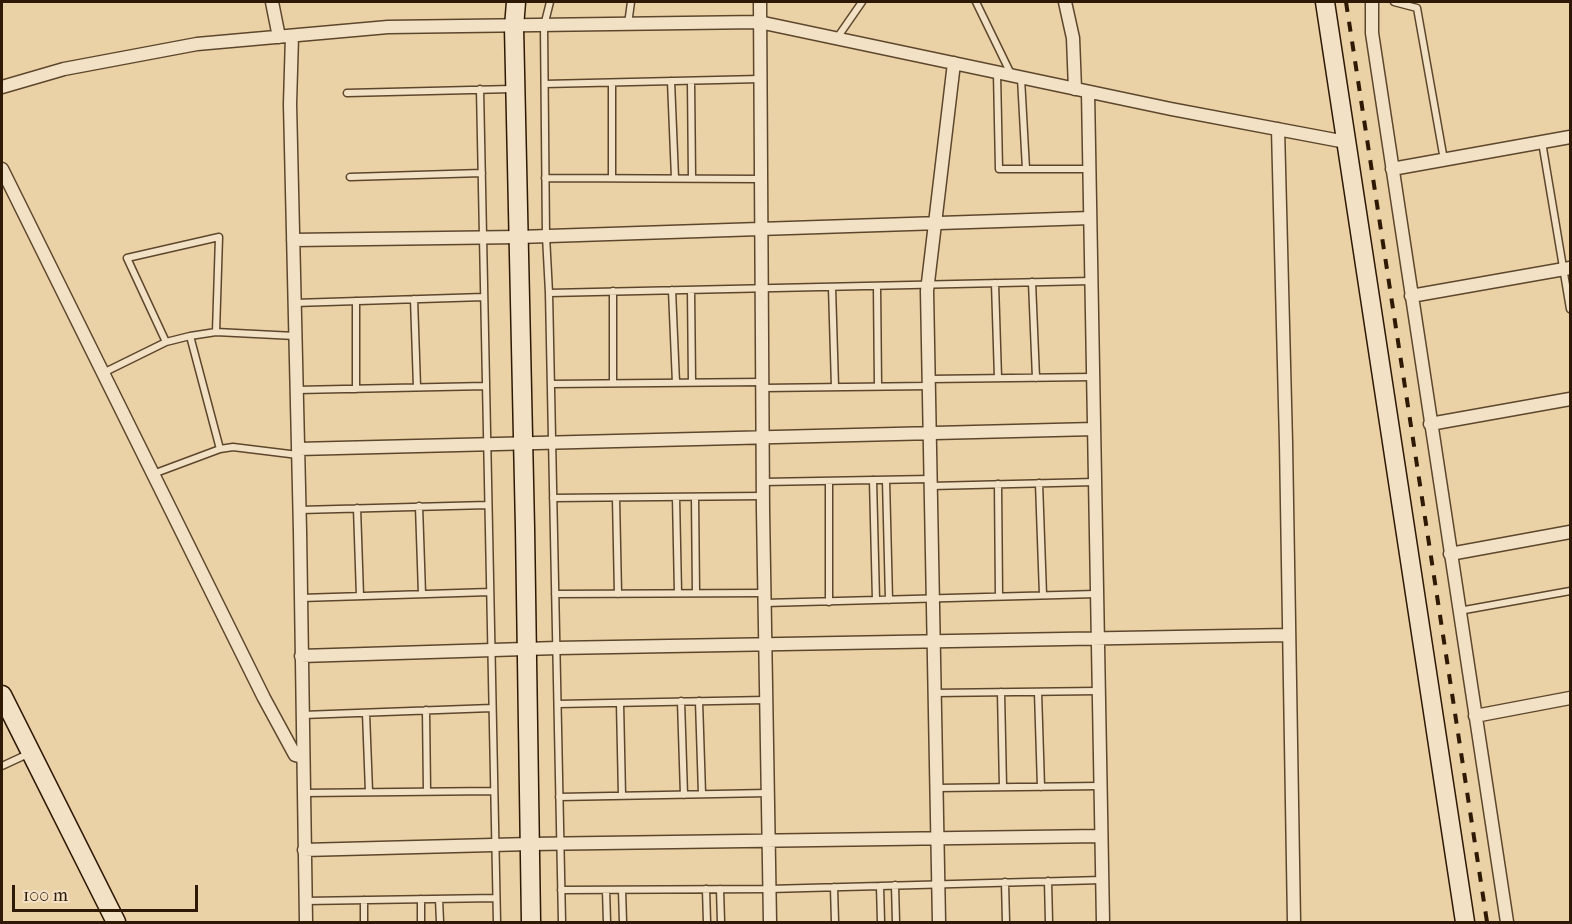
<!DOCTYPE html>
<html>
<head>
<meta charset="utf-8">
<style>
  body { margin:0 }
  #map { position:relative; width:1572px; height:924px; overflow:hidden; background:#ebd1a6; font-family:"IM FELL French Canon",serif }
  canvas { display:block }
  .frame { position:absolute; inset:0; border:3px solid #2e1904; pointer-events:none }
  .scale { position:absolute; left:12px; top:885px; width:186px; height:27px; box-sizing:border-box; border:3px solid #2e1904; border-top:0; padding-left:8px; font-size:18px; line-height:21px; white-space:nowrap; color:#2e1904; -webkit-text-stroke:4px #f2e1c5; paint-order:stroke }
</style>
</head>
<body>
<div id="map">
<canvas width="1572" height="924"></canvas>
<div class="frame"></div>
<div class="scale">100 m</div>
</div>
<script>
const c = document.querySelector('canvas').getContext('2d');
c.lineJoin = 'round';
function toPath(rows) {
  const path = new Path2D();
  for (const r of rows) {
    path.moveTo(r[0], r[1]);
    for (let i = 2; i < r.length; i += 2) path.lineTo(r[i], r[i + 1]);
  }
  return path;
}
function strokePath(path, color, width, dash) {
  c.strokeStyle = color;
  c.lineWidth = width;
  c.lineCap = dash ? 'butt' : 'round';
  c.setLineDash(dash || []);
  c.stroke(path);
}
const lane = toPath([
  [550,2,544,26,546,236,549,293,562,922],
  [976,2,1011,74],
  [1394,2,1417,8,1444,160],
  [628,24,631,2],
  [837,38,862,2],
  [997,73,999,169,1090,169],
  [1021,78,1026,169],
  [671,81,675,178],
  [691,81,692,178],
  [612,83,612,178],
  [545,84,760,79],
  [480,89,497,922],
  [347,93,512,89],
  [1542,142,1570,309],
  [350,177,482,173],
  [545,178,761,179],
  [1032,282,1036,378],
  [995,283,998,378],
  [877,286,878,386],
  [832,287,835,387],
  [672,290,676,383],
  [691,290,692,382],
  [549,293,1091,281],
  [414,299,417,387],
  [356,301,356,389],
  [295,303,484,297],
  [190,336,220,449],
  [166,342,127,258,219,237,216,332],
  [103,373,166,342,190,336,216,332,295,336],
  [929,379,1093,377],
  [613,383,613,291],
  [551,384,762,382],
  [763,388,929,386],
  [297,390,486,386],
  [153,474,220,449,233,447,298,455],
  [873,480,876,600],
  [886,480,889,600],
  [829,481,829,602],
  [763,482,930,479],
  [1039,483,1043,595],
  [998,484,999,596],
  [931,486,1095,482],
  [676,497,678,593],
  [695,497,696,593],
  [553,498,763,496],
  [616,498,618,594],
  [419,506,422,594],
  [357,508,360,596],
  [300,510,488,505],
  [555,594,764,593],
  [301,598,490,592],
  [765,603,1096,594],
  [1459,611,1570,591],
  [1001,692,1003,787],
  [1038,692,1041,787],
  [934,693,1098,691],
  [681,701,684,795],
  [699,701,702,794],
  [620,703,622,796],
  [558,704,766,700],
  [426,710,427,791],
  [366,713,369,792],
  [303,715,492,708],
  [2,766,30,753],
  [936,788,1100,786],
  [303,793,494,791],
  [559,797,768,793],
  [1048,881,1049,922],
  [1005,882,1006,922],
  [895,885,896,922],
  [880,886,881,922],
  [834,887,835,922],
  [706,889,707,922],
  [720,889,721,922],
  [561,890,769,889,1102,880],
  [606,890,607,922],
  [622,890,623,922],
  [421,899,421,922],
  [439,899,440,922],
  [364,900,364,922],
  [305,901,496,898]
]);
const street = toPath([
  [272,2,279,37],
  [760,2,763,510,770,922],
  [1065,2,1073,38,1075,89],
  [1372,2,1372,33,1507,922],
  [292,36,290,104,300,531,306,922],
  [2,87,64,69,197,44,388,27,759,22,1171,109,1346,142],
  [1088,92,1103,922],
  [1278,129,1286,443,1294,922],
  [2,169,264,698,295,755,303,757],
  [1392,169,1570,137],
  [293,240,519,237,1090,218],
  [1411,296,1570,268],
  [1430,424,1570,399],
  [298,449,1094,429],
  [1450,554,1570,532],
  [301,656,557,648,1289,635],
  [1475,716,1570,698],
  [304,850,530,844,1101,836],
  [939,922,927,291,954,63]
]);
const secondary = toPath([
  [516,2,514,27,525,528,531,922],
  [1325,2,1465,922],
  [2,695,116,922]
]);
strokePath(lane, '#5d472c', 9);
strokePath(street, '#5d472c', 15);
strokePath(secondary, '#2e1904', 21);
strokePath(lane, '#f2e1c5', 6);
strokePath(street, '#f2e1c5', 12);
strokePath(secondary, '#f2e1c5', 18);
strokePath(toPath([
  [1346,2,1487,922]
]), '#2e1904', 4, [10, 10]);
</script>
</body>
</html>
